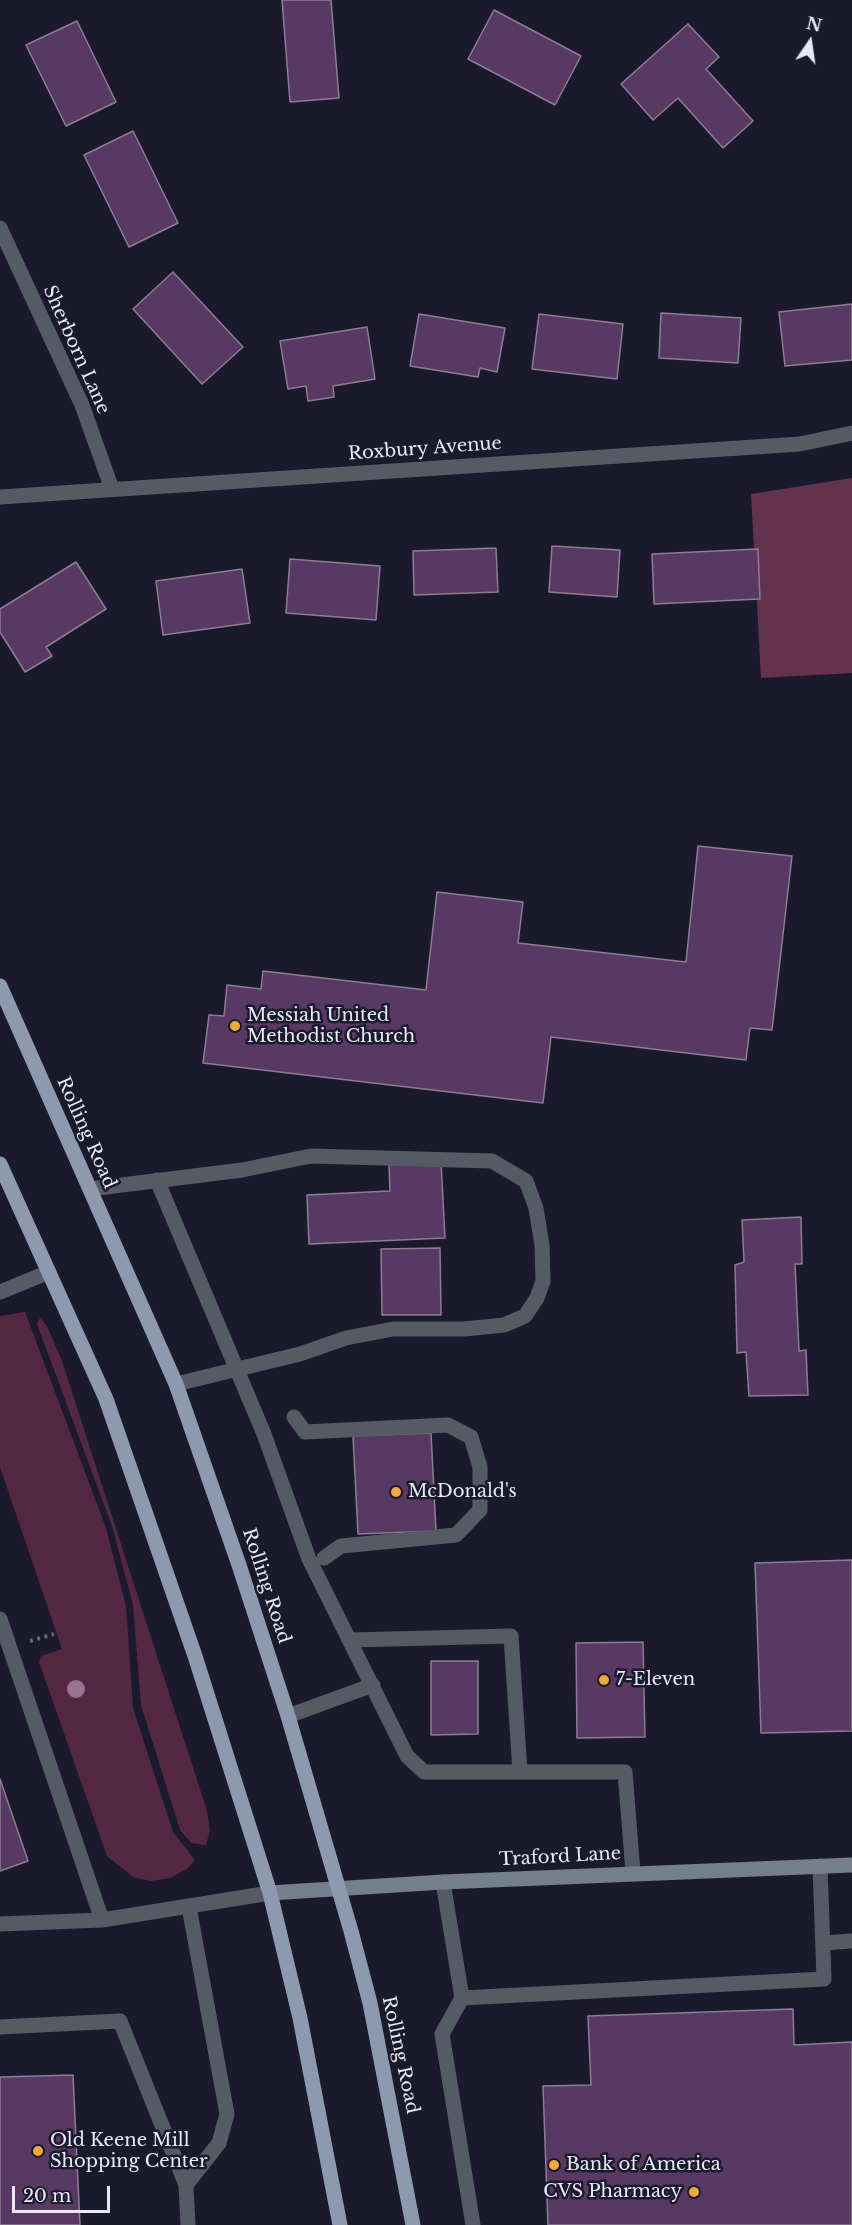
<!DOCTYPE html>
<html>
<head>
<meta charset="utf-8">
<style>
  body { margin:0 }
  #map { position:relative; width:852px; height:2225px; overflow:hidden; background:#1b1a2d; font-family:"Libre Baskerville",serif }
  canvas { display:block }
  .north { position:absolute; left:780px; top:12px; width:60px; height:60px; -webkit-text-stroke:4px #1b1a2d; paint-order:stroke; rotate:13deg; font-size:16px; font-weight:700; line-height:24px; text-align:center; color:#e8e8f6 }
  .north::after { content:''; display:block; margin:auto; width:21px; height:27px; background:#e8e8f6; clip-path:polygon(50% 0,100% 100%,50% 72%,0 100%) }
  .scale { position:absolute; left:12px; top:2186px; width:98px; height:27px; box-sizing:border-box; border:3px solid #e8e8f6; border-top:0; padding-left:8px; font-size:18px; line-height:21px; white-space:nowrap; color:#e8e8f6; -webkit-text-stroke:4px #1b1a2d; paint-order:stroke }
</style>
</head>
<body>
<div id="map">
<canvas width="852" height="2225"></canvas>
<div class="north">N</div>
<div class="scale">20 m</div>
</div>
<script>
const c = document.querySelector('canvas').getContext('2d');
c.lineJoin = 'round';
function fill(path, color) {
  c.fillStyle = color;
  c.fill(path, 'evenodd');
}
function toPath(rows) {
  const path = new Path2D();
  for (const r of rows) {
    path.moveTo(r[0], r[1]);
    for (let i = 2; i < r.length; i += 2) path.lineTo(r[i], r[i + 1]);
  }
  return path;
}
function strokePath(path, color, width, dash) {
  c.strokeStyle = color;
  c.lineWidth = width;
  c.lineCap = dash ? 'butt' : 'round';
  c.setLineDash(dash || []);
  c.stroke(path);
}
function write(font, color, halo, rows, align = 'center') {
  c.font = font + ' "Libre Baskerville",serif';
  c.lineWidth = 5;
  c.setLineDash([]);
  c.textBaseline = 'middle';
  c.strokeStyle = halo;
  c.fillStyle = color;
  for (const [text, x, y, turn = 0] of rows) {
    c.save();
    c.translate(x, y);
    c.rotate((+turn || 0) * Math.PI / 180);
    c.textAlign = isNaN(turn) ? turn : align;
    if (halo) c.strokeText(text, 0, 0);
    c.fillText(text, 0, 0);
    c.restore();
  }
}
fill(toPath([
  [25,1312,106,1528,126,1606,133,1708,173,1832,195,1860,187,1869,170,1878,151,1881,133,1877,107,1856,39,1662,41,1656,62,1649,0,1467,0,1316],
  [40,1318,47,1326,62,1361,207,1811,210,1830,206,1845,191,1843,180,1830,141,1705,133,1605,113,1529,37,1324]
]), '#542842');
fill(toPath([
  [852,478,852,673,761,678,751,494]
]), '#63324e');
const building = toPath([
  [282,0,331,0,339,98,290,102,282,0],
  [494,10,581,56,555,105,468,59,494,10],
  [77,21,116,102,66,126,26,45,77,21],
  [688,24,719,57,706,69,753,121,723,148,678,98,653,120,621,84,688,24],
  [133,131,178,223,129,247,84,155,133,131],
  [173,272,243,347,202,384,133,309,173,272],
  [852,304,852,360,785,366,779,312,852,304],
  [661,313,741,318,738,363,659,358,661,313],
  [419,314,505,328,497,372,480,368,478,377,410,366,419,314],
  [539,314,623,324,617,379,532,369,539,314],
  [367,327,375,379,333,386,334,397,308,401,306,386,288,389,280,341,367,327],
  [552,546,620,550,617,597,549,592,552,546],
  [496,548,498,592,414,595,413,551,496,548],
  [758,549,760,599,654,604,652,554,758,549],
  [290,559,380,566,376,620,286,613,290,559],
  [76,562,106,609,46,647,52,656,25,672,0,632,0,609,76,562],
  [242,569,250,623,163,635,156,581,242,569],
  [698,846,792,856,772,1030,750,1028,746,1060,551,1037,543,1103,203,1063,209,1015,224,1016,227,985,261,989,263,971,426,990,437,892,523,902,518,943,686,962,698,846],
  [441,1162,445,1238,309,1244,307,1195,390,1191,389,1164,441,1162],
  [801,1217,802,1264,795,1264,799,1351,806,1350,808,1395,749,1396,746,1352,737,1353,735,1265,744,1262,742,1220,801,1217],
  [440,1248,441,1315,382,1315,381,1249,440,1248],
  [431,1433,436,1531,358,1534,353,1436,431,1433],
  [852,1560,852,1731,761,1733,755,1563,852,1560],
  [643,1642,645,1737,577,1738,576,1643,643,1642],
  [431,1661,478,1661,478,1734,431,1735,431,1661],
  [0,1779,28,1861,0,1871,0,1779],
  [793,2009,794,2045,852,2042,852,2225,548,2225,543,2086,591,2085,588,2016,793,2009],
  [73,2075,80,2225,0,2225,0,2077,73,2075]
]);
fill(building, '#583964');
strokePath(building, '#8c7d93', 1.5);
strokePath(toPath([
  [30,1641,54,1634]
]), '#69697a', 4, [3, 4.5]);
strokePath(toPath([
  [157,1180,264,1434,309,1559,407,1756,424,1772,625,1772,633,1873],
  [90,1189,242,1170,311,1156,492,1161,526,1181,536,1208,542,1245,543,1281,537,1298,525,1316,504,1325,464,1329,393,1329,346,1338,300,1354,176,1384],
  [0,1292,49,1272],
  [294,1417,305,1432,448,1425,471,1437,480,1467,480,1510,456,1535,341,1546,324,1558],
  [0,1619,102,1920],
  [350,1640,511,1636,520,1772],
  [288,1716,373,1685],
  [443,1882,462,1998,442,2034,473,2225],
  [0,1924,102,1920,270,1893],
  [823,1943,852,1941],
  [462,1998,824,1979,820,1866],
  [0,2027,120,2021,186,2185,188,2225],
  [186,2185,219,2143,227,2114,189,1907]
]), '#555b64', 15);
strokePath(toPath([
  [0,228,82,405,112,489],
  [0,497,800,444,852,433]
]), '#555b64', 15);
strokePath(toPath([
  [270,1893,443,1882,852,1865]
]), '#747f8d', 15);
strokePath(toPath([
  [0,986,176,1384,239,1565,288,1716,351,1931,370,2003,413,2225],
  [0,1164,106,1399,195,1656,270,1893,300,2018,340,2225]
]), '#8d9aad', 15);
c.fillStyle = '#97738f';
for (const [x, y] of [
  [76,1689]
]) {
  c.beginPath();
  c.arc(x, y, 9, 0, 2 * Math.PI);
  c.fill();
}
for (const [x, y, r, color] of [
  [235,1026,6,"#eea83c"],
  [396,1492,6,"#eea83c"],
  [604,1680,6,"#eea83c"],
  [38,2151,6,"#eea83c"],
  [554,2165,6,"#eea83c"],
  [694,2192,6,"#eea83c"]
]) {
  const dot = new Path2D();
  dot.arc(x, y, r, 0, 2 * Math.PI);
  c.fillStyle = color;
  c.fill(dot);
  strokePath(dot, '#1b1a2d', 2);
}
write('18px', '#e8e8f6', '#1b1a2d', [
  ["Sherborn Lane",76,350,66],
  ["Roxbury Avenue",425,449,-4],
  ["Rolling Road",86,1133,66],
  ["Rolling Road",266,1586,72],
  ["Traford Lane",560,1857,-3],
  ["Rolling Road",400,2055,78]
]);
write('18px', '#e8e8f6', '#1b1a2d', [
  ["Messiah United",247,1016],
  ["Methodist Church",247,1037],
  ["McDonald's",408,1492],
  ["7-Eleven",616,1680],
  ["Old Keene Mill",50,2141],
  ["Shopping Center",50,2162],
  ["Bank of America",566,2165],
  ["CVS Pharmacy",682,2192,"right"]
], 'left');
</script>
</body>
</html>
